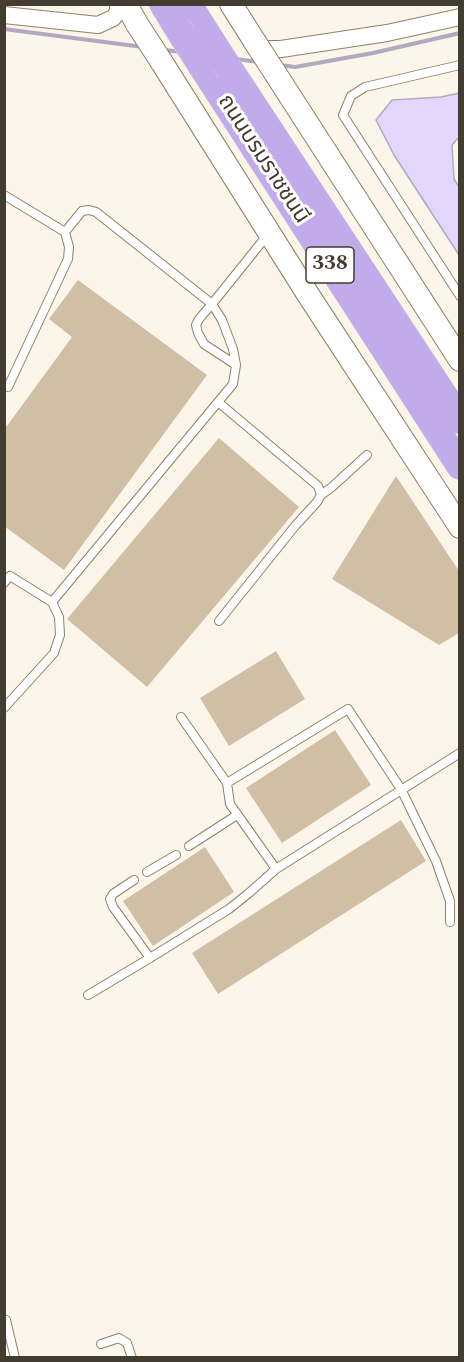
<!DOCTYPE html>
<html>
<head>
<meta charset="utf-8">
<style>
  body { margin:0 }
  #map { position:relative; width:464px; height:1362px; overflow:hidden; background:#fcf5ea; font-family:Spectral,serif }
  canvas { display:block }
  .frame { position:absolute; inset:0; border:6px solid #433c31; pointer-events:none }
</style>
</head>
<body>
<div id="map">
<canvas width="464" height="1362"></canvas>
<div class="frame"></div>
</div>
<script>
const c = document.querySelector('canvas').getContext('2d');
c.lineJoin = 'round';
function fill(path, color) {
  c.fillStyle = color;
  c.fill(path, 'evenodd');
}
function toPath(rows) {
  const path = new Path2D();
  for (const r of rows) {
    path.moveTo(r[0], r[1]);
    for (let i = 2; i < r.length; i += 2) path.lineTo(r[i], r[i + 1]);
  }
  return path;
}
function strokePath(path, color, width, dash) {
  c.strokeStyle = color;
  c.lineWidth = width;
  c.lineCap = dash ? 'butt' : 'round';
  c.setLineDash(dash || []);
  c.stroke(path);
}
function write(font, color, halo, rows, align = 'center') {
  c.font = font + ' Spectral,"Noto Sans Thai",serif';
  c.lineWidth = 6;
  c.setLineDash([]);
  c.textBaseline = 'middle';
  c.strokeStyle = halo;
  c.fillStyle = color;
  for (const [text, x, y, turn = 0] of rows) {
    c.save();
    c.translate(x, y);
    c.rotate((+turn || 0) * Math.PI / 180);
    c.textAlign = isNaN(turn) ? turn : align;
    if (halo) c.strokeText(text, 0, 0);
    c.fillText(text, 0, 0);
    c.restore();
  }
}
const water = toPath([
  [459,93,459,137,452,145,454,179,459,187,459,255,394,155,376,120,392,100,441,97,459,93]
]);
fill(water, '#e2d6fc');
strokePath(water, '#b2a8bf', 1.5);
strokePath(toPath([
  [4,29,143,47],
  [165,50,181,52],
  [236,59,259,62],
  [281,65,295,67,373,53,460,33]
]), '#b2a8bf', 4);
fill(toPath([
  [78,280,207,375,64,570,4,526,4,430,72,337,49,319],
  [219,438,299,507,147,687,67,619],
  [396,476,459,571,459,633,439,645,332,579],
  [276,651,305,699,229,746,200,698],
  [335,730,371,785,282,843,246,788],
  [401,820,426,861,218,994,192,953],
  [205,847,234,892,153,946,123,901]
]), '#d1bfa5');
const service = toPath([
  [460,65,365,87,351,96,343,115,460,296],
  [4,195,65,232,82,211,89,210,96,212,212,304,199,319,196,325,198,333,204,344,236,365],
  [8,387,68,259,69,247,65,232],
  [218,402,318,486,321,495,317,502,295,526,219,621],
  [321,495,332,487,367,455],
  [4,583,10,576,52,602,233,384,236,365,233,349,222,320,212,304,269,233],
  [4,708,54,653,60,635,59,617,52,602],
  [181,717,227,783],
  [189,846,237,815],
  [276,869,230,804,227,783,348,709,401,789,436,861,450,901,450,922],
  [147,872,176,855],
  [150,958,229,909,249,893,276,869,460,753],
  [88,995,150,958,113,907,110,899,113,894,134,880],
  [6,1320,15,1358],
  [101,1344,119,1338,127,1343,132,1358]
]);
const minor = toPath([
  [4,15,98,25,113,18,118,12,118,4],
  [269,49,281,49,387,33,460,17]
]);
const secondary = toPath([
  [126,4,137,24],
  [231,4,255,42],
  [161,61,309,296,460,527],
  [277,76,460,360]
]);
const trunk = toPath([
  [163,4,177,27],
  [188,4,207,34],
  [201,65,460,466],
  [230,70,460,420]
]);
strokePath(service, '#918068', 10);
strokePath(minor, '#918068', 18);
strokePath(secondary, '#918068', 24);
strokePath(trunk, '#d6d4d2', 28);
strokePath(service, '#fff', 8);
strokePath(minor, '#fff', 16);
strokePath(secondary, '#fff', 22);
strokePath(trunk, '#c2abea', 27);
const secondaryBridge = toPath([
  [137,24,161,61],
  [255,42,277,76]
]);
const trunkBridge = toPath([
  [177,27,201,65],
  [207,34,230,70]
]);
strokePath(secondaryBridge, '#918068', 24, []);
strokePath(trunkBridge, '#d6d4d2', 28, []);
strokePath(secondaryBridge, '#fff', 22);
strokePath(trunkBridge, '#c2abea', 27);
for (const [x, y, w] of [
  [330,265,48]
]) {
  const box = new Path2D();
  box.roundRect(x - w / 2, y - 18, w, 36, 4.5);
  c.fillStyle = '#fff';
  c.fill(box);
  strokePath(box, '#433c31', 1.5);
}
write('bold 21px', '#433c31', null, [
  ["338",330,265]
]);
write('22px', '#433c31', '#fff', [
  ["ถนนบรมราชชนนี",262,160,57]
]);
</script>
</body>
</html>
